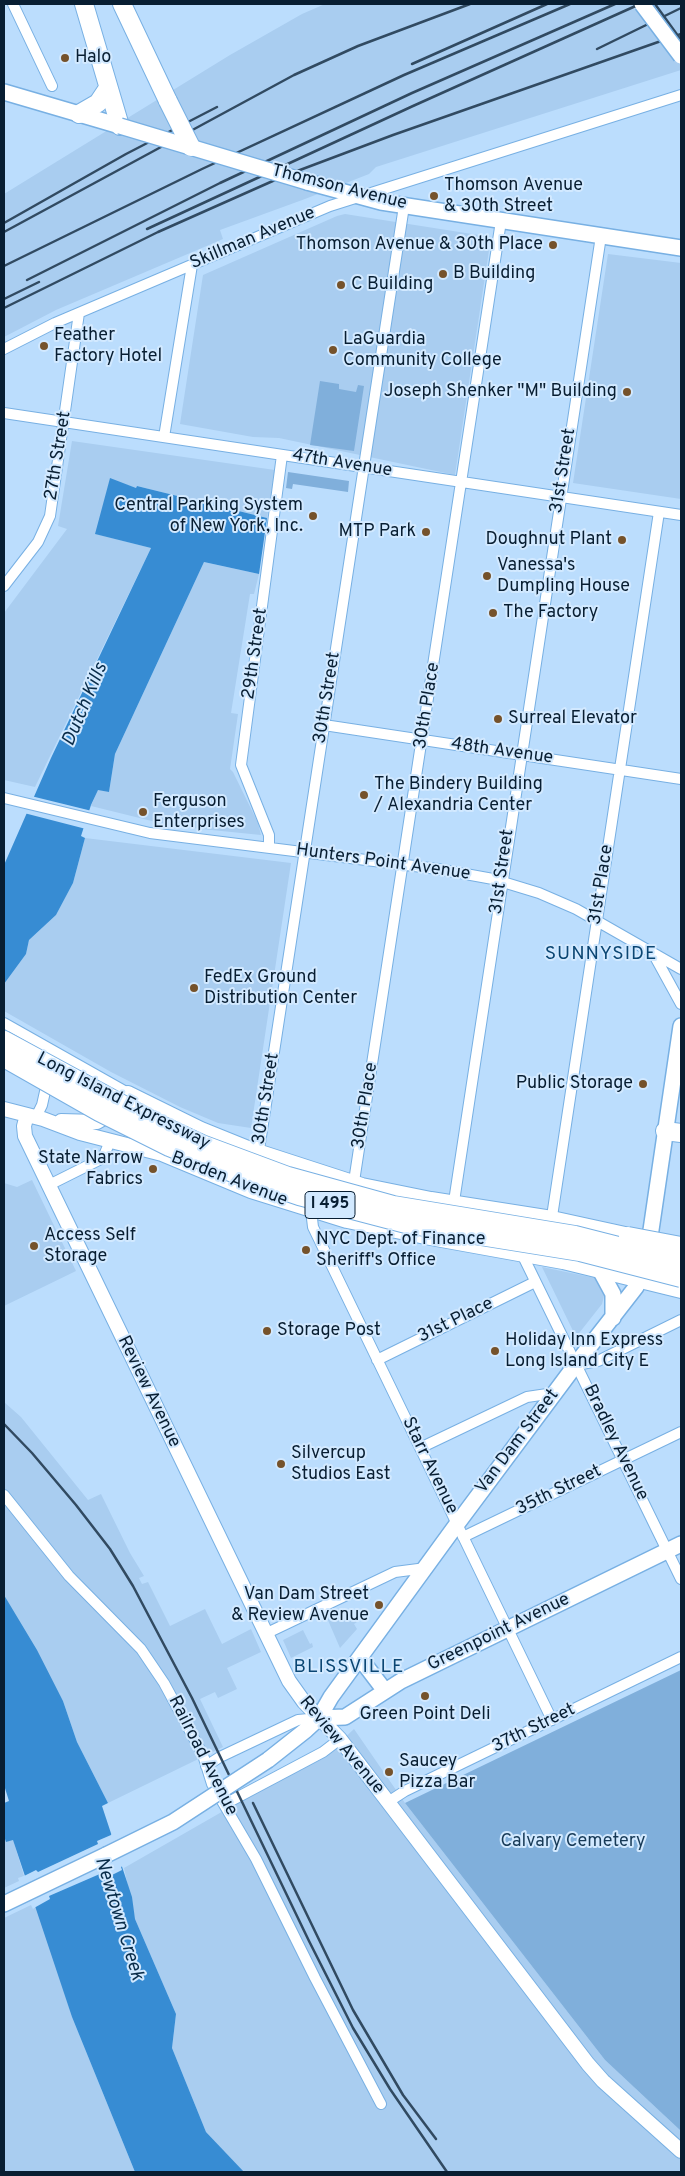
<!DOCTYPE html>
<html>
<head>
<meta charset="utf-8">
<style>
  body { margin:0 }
  #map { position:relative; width:685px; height:2176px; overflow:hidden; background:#bbddfd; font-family:Overpass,sans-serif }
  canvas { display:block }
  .frame { position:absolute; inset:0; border:5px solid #081e32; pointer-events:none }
</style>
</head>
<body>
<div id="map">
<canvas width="685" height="2176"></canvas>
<div class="frame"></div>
</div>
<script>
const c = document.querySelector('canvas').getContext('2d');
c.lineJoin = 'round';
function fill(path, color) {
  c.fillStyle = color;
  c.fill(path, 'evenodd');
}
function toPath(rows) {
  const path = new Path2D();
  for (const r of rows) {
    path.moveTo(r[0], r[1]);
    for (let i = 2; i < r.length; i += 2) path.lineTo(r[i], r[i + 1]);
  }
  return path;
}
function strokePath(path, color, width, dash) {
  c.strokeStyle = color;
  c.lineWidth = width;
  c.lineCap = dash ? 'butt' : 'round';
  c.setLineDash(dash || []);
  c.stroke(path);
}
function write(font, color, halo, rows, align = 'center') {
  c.font = font + ' Overpass,sans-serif';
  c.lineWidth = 4;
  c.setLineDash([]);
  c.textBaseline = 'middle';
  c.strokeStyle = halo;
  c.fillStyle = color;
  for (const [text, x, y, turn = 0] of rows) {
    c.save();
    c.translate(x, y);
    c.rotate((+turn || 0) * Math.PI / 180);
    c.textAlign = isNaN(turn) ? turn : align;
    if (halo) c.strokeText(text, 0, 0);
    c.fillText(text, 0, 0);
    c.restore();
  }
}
fill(toPath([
  [325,4,681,4,681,70,376,167,369,174,305,199,220,230,223,239,56,310,4,337,4,194,230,55,302,14],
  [345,214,491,237,455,475,279,438,253,437,180,424,203,275,337,216],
  [608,254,681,263,681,499,573,483],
  [72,441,275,470,267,518,137,486,136,488,110,479,96,534,151,548,35,787,4,780,4,613,67,529,58,526],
  [204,562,259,574,254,594,250,594,231,713,238,714,230,769,233,772,258,823,261,835,172,826,91,806,98,789,109,792,115,754],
  [85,838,291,863,251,1128,218,1123,180,1107,111,1072,4,1011,4,984,26,954,29,940,56,915,73,883],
  [32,1180,76,1271,4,1306,4,1183,17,1187],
  [542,1267,595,1278,605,1292,602,1304,576,1337],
  [4,1402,21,1417,88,1500,101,1494,130,1553,144,1576,139,1578,142,1584,148,1582,170,1626,205,1609,222,1644,251,1629,261,1652,227,1668,237,1689,218,1698,215,1692,200,1699,223,1747,108,1803,77,1742,63,1701,4,1595],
  [346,1609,350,1615,353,1613,357,1622,354,1624,357,1629,340,1648,327,1618],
  [303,1630,310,1644,312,1643,313,1647,291,1658,283,1640],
  [354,1729,405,1803,605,2060,681,2131,681,2172,243,2172,206,2132,172,2048,176,2014,135,1919,124,1868,253,1794,322,1759],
  [4,1836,6,1842,13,1839,24,1876,18,1878,19,1881,4,1888],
  [31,1905,33,1909,37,1906,72,2017,135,2172,4,2172,4,1918]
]), '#a9cdf0');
fill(toPath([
  [320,381,339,384,339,389,356,392,358,385,364,386,354,451,310,445],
  [288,472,349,481,348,492,293,484,292,489,286,488],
  [681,1670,681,2131,605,2060,405,1803]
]), '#80afdb');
fill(toPath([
  [110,478,136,488,137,486,145,488,267,518,259,574,204,562,115,754,109,792,98,790,91,805,81,836,85,838,73,883,56,915,29,940,26,954,4,984,4,865,51,758,151,548,95,534],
  [4,1595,37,1650,63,1701,77,1742,108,1803,102,1806,132,1897,135,1919,176,2014,172,2048,206,2132,244,2172,135,2172,72,2017,13,1840,6,1842,4,1836,4,1803,9,1801,4,1785]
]), '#378cd3');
fill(toPath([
  [31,796,92,811,86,829,24,813],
  [113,1832,124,1865,121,1867,122,1870,112,1875,109,1870,49,1896,50,1899,34,1908,22,1877,36,1870,38,1872,98,1844,97,1841,111,1835]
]), '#bbddfd');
const street = toPath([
  [13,4,52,86],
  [4,349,55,323,330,206,681,95],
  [4,413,681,515],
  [164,437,192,265],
  [4,586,38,542,50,516,79,313],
  [324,725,681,779],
  [4,798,150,833,438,869,493,879,539,893,576,909,681,969],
  [269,848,269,835,241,765,282,455],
  [653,953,681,1004],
  [4,1023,128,1093],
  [36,1117,42,1105,48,1078],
  [258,1156,404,206],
  [49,1185,103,1158,110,1141],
  [353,1188,501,221],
  [453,1208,601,236],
  [311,1210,313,1227,552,1720],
  [551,1223,659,512],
  [522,1254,681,1579],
  [377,1360,535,1282],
  [576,1365,598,1361,681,1320],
  [420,1448,527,1397,554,1393],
  [4,1495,69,1576,141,1649,164,1683,203,1755,212,1784,256,1859,315,1978,381,2104],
  [463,1537,681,1432],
  [265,1634,395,1572,426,1568],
  [206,1766,220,1757,298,1720,319,1718],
  [388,1802,405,1791,681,1657],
  [225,1804,323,1752,340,1739]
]);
const secondary = toPath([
  [4,1109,43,1119,80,1133,162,1154,251,1191,347,1221,425,1237,563,1262,681,1291],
  [27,1115,24,1126,25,1136,289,1681,304,1702,340,1739,588,2064,603,2081,681,2151],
  [61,1121,97,1122,118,1110,128,1093,201,1129,248,1148,362,1185,431,1199,552,1218,639,1237]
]);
const primary = toPath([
  [4,92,120,126],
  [307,182,381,202,681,248],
  [600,1270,613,1294,613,1318],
  [359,1660,366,1666,385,1691],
  [319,1718,345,1717,401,1681,681,1544],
  [268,1760,306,1730,319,1718,331,1697,457,1524,583,1355,636,1287,642,1270,651,1230,681,1026],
  [4,1904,106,1855]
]);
const highway = toPath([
  [84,4,120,126],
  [122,4,168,101],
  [79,114,98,103,108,88],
  [665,1131,681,1133]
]);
strokePath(street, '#78b0e3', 12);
strokePath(secondary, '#78b0e3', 16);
strokePath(primary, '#78b0e3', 18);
strokePath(highway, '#78b0e3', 20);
strokePath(street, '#fff', 10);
strokePath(secondary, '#fff', 14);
strokePath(primary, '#fff', 15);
strokePath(highway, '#fff', 18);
strokePath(toPath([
  [634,4,681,60],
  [645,4,661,26],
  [655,4,681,40],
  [597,49,681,8],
  [412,64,547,4],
  [4,223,126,154,217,107],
  [147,229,413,106,640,4],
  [4,232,294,75,358,46,470,4],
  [4,266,202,169,404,75,570,4],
  [27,280,220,183,412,93,615,4],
  [4,299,39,282],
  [4,308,158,232,284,176,393,135,681,34],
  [4,1424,32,1453,76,1505,110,1549,133,1586,192,1698,309,1941,353,2028,390,2089,447,2172],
  [253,1803,353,2010,403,2095,436,2139]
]), '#314a61', 2.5);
const primaryBridge = toPath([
  [642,4,681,56],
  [120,126,307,182],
  [106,1855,173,1822,268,1760]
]);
const highwayBridge = toPath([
  [168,101,191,147],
  [4,1040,157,1123,202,1144,288,1176,393,1205,575,1235,681,1262],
  [4,1058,99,1112,169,1147,240,1176,299,1196,406,1224,580,1252,681,1278],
  [628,1236,681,1246]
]);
strokePath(primaryBridge, '#78b0e3', 18, []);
strokePath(highwayBridge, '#78b0e3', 20, []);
strokePath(primaryBridge, '#fff', 15);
strokePath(highwayBridge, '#fff', 18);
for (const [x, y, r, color] of [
  [65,58,5,"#75522b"],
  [434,196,5,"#75522b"],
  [553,245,5,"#75522b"],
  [443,274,5,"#75522b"],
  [341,285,5,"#75522b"],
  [44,346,5,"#75522b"],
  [333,350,5,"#75522b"],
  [627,392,5,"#75522b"],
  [313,516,5,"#75522b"],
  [426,532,5,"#75522b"],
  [622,540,5,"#75522b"],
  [487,576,5,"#75522b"],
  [493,613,5,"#75522b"],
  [498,719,5,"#75522b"],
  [364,795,5,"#75522b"],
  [143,812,5,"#75522b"],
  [194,988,5,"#75522b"],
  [643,1084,5,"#75522b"],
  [153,1169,5,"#75522b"],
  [34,1246,5,"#75522b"],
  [306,1250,5,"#75522b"],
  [267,1331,5,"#75522b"],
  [495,1351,5,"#75522b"],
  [281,1464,5,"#75522b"],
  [379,1605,5,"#75522b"],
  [425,1696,5,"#75522b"],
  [389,1772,5,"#75522b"]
]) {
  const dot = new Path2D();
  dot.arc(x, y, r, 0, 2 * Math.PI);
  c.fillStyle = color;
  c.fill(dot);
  strokePath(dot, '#d2e9ff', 2);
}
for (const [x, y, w] of [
  [330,1205,50]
]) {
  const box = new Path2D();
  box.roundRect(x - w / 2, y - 13.5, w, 27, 4);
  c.fillStyle = '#d2e9ff';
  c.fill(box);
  strokePath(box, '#081e32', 1);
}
write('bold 16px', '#081e32', null, [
  ["I 495",330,1205]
]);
write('18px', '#081e32', '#d2e9ff', [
  ["Halo",75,58],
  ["Thomson Avenue",444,186],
  ["& 30th Street",444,207],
  ["Thomson Avenue & 30th Place",543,245,"right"],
  ["B Building",453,274],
  ["C Building",351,285],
  ["Feather",54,336],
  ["Factory Hotel",54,357],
  ["LaGuardia",343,340],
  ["Community College",343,361],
  ["Joseph Shenker \"M\" Building",617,392,"right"],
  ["Central Parking System",303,506,"right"],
  ["of New York, Inc.",303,527,"right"],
  ["MTP Park",416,532,"right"],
  ["Doughnut Plant",612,540,"right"],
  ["Vanessa's",497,566],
  ["Dumpling House",497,587],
  ["The Factory",503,613],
  ["Surreal Elevator",508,719],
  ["The Bindery Building",374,785],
  ["/ Alexandria Center",374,806],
  ["Ferguson",153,802],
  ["Enterprises",153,823],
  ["FedEx Ground",204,978],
  ["Distribution Center",204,999],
  ["Public Storage",633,1084,"right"],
  ["State Narrow",143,1159,"right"],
  ["Fabrics",143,1180,"right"],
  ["Access Self",44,1236],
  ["Storage",44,1257],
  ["NYC Dept. of Finance",316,1240],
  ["Sheriff's Office",316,1261],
  ["Storage Post",277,1331],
  ["Holiday Inn Express",505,1341],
  ["Long Island City E",505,1362],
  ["Silvercup",291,1454],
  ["Studios East",291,1475],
  ["Van Dam Street",369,1595,"right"],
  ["& Review Avenue",369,1616,"right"],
  ["Green Point Deli",425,1715,"center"],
  ["Saucey",399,1762],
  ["Pizza Bar",399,1783]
], 'left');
write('18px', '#081e32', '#d2e9ff', [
  ["Thomson Avenue",339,188,14],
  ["Skillman Avenue",253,239,-23],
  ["27th Street",59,456,-81],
  ["47th Avenue",342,464,9],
  ["31st Street",564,471,-81],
  ["29th Street",256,654,-82],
  ["30th Street",328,698,-81],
  ["30th Place",428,706,-81],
  ["48th Avenue",502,752,8],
  ["Hunters Point Avenue",383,863,8],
  ["31st Street",503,872,-82],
  ["31st Place",602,885,-81],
  ["30th Street",267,1099,-81],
  ["Long Island Expressway",123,1102,27],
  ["30th Place",366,1106,-81],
  ["Borden Avenue",229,1180,21],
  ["31st Place",456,1321,-26],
  ["Review Avenue",148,1392,64],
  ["Van Dam Street",518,1442,-53],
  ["Bradley Avenue",615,1443,64],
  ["Starr Avenue",429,1466,64],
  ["35th Street",559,1491,-26],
  ["Greenpoint Avenue",499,1633,-26],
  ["37th Street",534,1729,-26],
  ["Review Avenue",341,1746,50],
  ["Railroad Avenue",202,1756,63]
]);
write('18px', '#173a57', '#d2e9ff', [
  ["Calvary Cemetery",573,1842]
]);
write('italic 19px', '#092c49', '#d2e9ff', [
  ["Dutch Kills",86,705,-67],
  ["Newtown Creek",118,1919,73]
]);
c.letterSpacing = '1px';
write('19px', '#0b4673', '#d2e9ff', [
  ["SUNNYSIDE",601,955],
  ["BLISSVILLE",349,1668]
]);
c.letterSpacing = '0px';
</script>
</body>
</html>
